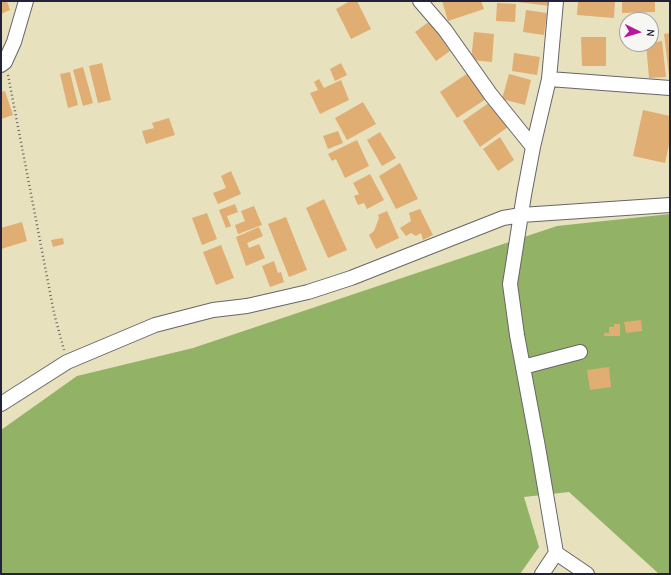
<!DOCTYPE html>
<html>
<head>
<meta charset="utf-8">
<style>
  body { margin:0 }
  #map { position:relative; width:671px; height:575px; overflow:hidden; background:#e8e1be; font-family:"Comic Neue",sans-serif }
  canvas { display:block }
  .frame { position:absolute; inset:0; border:2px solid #22223b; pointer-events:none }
  .north { position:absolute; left:619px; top:12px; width:40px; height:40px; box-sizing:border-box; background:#f6f6f2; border:1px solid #a1a1a9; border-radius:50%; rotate:95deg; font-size:11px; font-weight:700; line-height:16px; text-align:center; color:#22223b }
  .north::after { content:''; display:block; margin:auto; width:14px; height:18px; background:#b5179e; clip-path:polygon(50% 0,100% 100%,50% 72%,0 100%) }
</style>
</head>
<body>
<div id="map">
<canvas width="671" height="575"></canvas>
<div class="frame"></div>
<div class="north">N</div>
</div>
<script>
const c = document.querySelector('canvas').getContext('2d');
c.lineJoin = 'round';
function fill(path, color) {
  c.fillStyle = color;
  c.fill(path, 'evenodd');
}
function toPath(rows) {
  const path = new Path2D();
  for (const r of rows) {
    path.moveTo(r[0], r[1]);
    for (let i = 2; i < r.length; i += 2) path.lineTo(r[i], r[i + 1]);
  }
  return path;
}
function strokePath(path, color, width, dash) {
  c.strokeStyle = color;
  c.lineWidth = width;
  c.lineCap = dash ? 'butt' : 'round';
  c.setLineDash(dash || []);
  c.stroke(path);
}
fill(toPath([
  [670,214,670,574,659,574,569,492,524,497,539,547,520,574,1,574,1,430,77,376,193,348,557,226]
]), '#92b266');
fill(toPath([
  [1,1,7,1,10,10,1,14],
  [350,1,357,1,371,29,351,39,336,9],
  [442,1,481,1,484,9,448,21],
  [518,1,550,1,550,6,518,2],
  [578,1,615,1,614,18,577,15],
  [622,1,655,1,655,12,622,13],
  [497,3,516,4,515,22,496,21],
  [526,10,547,13,544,35,523,32],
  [430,21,450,51,436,61,415,32],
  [474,32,494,34,492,62,471,60],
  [670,33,670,75,669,75,664,34],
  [581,37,606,37,606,66,582,66],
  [662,41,666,77,649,78,646,44],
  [514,53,540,57,537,75,512,71],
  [102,63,111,100,98,103,89,66],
  [341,63,347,75,335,81,330,69],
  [83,67,93,103,83,106,73,70],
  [471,71,489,97,457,118,440,92],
  [70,72,78,105,68,108,60,74],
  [509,74,531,80,525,105,502,99],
  [319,79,324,88,341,80,349,100,320,114,310,93,318,90,314,82],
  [5,91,13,115,1,119,1,92],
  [363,102,376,124,347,140,335,118],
  [490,102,508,127,480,147,463,121],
  [643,110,670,116,670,140,665,163,633,156],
  [169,118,175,135,146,144,142,131,154,128,152,123],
  [338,131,343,143,328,149,323,136],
  [380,132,396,158,382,166,367,140],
  [500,137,514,160,498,171,483,149],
  [357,140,369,166,345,178,336,159,332,161,328,154],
  [400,163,418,199,396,209,379,176],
  [231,171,241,194,218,204,213,193,226,188,221,176],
  [370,174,384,200,367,209,364,203,358,205,354,196,359,194,353,183],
  [324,199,347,250,328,258,306,208],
  [235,204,238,212,227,216,231,226,226,228,219,210],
  [254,206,262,225,238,234,235,225,245,221,241,211],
  [420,209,433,235,423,240,421,233,416,236,411,233,406,236,400,228,411,221,409,213],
  [387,211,399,238,376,249,369,235,374,231,379,218,378,215],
  [207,213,217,239,202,245,192,218],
  [286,217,307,270,289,277,268,224],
  [22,222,27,241,1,249,1,228],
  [259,227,263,236,247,243,249,248,259,244,265,258,246,266,236,237],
  [63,238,64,244,53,247,51,240],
  [221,245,234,278,216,285,203,252],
  [274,261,278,273,281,272,284,282,270,287,262,266],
  [641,320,642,331,626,333,624,322],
  [614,324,620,324,620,336,604,336,604,333,609,333,609,327,614,327],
  [609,367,611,387,590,390,587,370]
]), '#e0ad73');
const minor = toPath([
  [420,1,445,30,491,95,533,147],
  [1,65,5,62,14,42,26,1],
  [549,79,670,88],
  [523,367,580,352],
  [1,404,67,362,155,325,213,310,247,306,308,292,351,278,503,218,521,215,670,205],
  [556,553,587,574],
  [542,574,556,553,538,447,517,335,510,284,524,195,533,147,549,79,556,1]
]);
strokePath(minor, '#676569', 16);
strokePath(toPath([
  [8,75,54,313,64,350]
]), '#676569', 2.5, [1, 3]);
strokePath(minor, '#fff', 14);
</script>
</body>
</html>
